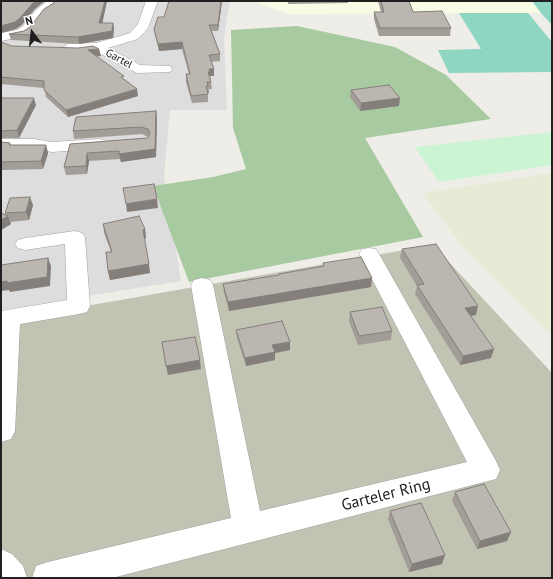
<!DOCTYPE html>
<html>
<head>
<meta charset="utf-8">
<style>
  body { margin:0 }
  #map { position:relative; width:553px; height:579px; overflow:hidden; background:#efede7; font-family:"PT Sans",sans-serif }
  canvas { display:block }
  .frame { position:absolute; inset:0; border:2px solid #202020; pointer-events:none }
  .north { position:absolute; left:12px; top:12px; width:40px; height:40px; -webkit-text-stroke:3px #fff; paint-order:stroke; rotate:345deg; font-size:11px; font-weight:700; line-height:16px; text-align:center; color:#202020 }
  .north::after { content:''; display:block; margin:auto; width:14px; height:18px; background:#202020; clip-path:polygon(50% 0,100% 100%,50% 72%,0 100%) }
</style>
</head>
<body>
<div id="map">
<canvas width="553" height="579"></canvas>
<div class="frame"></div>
<div class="north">N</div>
</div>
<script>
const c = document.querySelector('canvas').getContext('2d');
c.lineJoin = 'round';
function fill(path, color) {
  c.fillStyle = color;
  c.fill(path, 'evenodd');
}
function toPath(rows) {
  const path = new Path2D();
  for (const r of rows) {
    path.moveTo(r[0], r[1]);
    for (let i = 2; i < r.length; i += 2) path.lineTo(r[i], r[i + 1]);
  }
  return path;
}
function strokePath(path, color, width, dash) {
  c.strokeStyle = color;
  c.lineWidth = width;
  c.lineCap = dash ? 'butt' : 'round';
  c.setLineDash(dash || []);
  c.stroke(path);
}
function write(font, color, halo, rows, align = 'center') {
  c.font = font + ' "PT Sans",sans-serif';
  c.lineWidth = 3;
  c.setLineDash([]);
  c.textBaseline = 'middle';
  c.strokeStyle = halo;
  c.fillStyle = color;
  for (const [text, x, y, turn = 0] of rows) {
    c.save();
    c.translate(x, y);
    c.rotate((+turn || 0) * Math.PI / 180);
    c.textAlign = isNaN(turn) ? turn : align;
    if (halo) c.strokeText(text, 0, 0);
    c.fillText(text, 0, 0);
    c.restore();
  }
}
fill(toPath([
  [1,1,230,1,224,38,227,110,170,110,164,175,181,281,1,310]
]), '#dedddd');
fill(toPath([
  [260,1,532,1,541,13,288,14,260,4]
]), '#f9fce4');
fill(toPath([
  [433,245,552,373,552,578,1,578,1,321]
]), '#c1c3b3');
fill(toPath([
  [552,173,552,335,462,246,423,193]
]), '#e7ebd5');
fill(toPath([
  [297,26,395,47,446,75,491,119,365,138,423,237,189,282,153,186,213,177,246,169,233,128,231,30]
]), '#a8caa1');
fill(toPath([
  [552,132,552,165,439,182,415,147]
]), '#caf4d2');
fill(toPath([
  [532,1,552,1,552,25,541,13],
  [459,13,528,13,552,42,552,74,550,72,449,73,438,50,481,49]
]), '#8ed5c2');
const minor = toPath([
  [47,1,59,1,54,8,44,14,31,32,25,36,1,41,1,33,17,30,23,26,36,10,47,1],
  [146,1,158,1,148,28,138,39,108,48,140,65,170,66,172,69,170,72,137,73,95,51,68,52,62,48,68,44,96,43,130,33,138,24,146,1],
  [1,139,34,139,52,142,99,139,105,140,107,144,105,148,99,149,52,152,34,149,1,149,1,139],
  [75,231,82,233,85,237,90,306,87,312,79,314,20,324,15,431,11,439,1,442,1,311,67,300,65,244,25,250,18,248,15,244,18,240,25,238,75,231],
  [369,248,376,249,379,254,496,461,500,470,496,479,112,578,32,578,36,566,48,562,231,518,191,285,194,280,202,278,210,280,213,285,260,511,467,462,359,254,362,249,369,248],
  [1,549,12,554,23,566,27,578,1,578,1,549]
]);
strokePath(minor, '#a1a1a1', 1);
fill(minor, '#fff');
fill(toPath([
  [55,1,108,1,107,1,102,23,113,23,114,29,113,38,79,44,11,40,9,34,24,31,30,27],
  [222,1,218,31,212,31,220,54,220,61,211,62,214,69,214,76,210,76,212,89,209,89,209,93,208,93,208,102,192,103,186,82,186,74,189,74,182,49,159,51,155,35,154,29,164,17],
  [288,1,348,1,348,3,288,4],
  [378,1,409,1,413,12,451,28,450,36,379,36,374,19,374,12,381,12],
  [1,42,12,46,101,56,96,56,125,80,138,96,68,117,46,97,44,88,1,84],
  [351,90,399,106,360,111,350,97],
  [1,98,36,105,19,138,1,138],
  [156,111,157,119,156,157,121,162,120,159,89,161,87,174,66,175,64,167,70,144,147,138,148,137,142,134,74,139,73,131],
  [1,142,10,143,11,145,46,145,48,153,43,169,1,170],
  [33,205,29,220,10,222,11,224,1,230,1,213,6,215,5,213],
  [103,224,145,229,146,238,144,239,150,273,110,280,108,271,111,252,104,233],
  [402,249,476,315,471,316,491,358,460,365,415,294,417,286,400,258],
  [323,263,371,287,229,311,224,293,223,284,279,275,279,274,323,266],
  [350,312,392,331,391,340,358,345,349,321],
  [236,330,290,350,275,353,275,360,246,366,237,338],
  [455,492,511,532,507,541,477,549,452,501],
  [390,511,442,564,409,572,388,519]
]), '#a29d97');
fill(toPath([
  [36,1,45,1,35,9,22,25,16,29,1,33,1,26],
  [105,1,107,1,101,30,99,23],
  [221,1,222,1,218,31,218,25],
  [113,23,114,29,113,38,79,44,78,37],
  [182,42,182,49,159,51,158,44],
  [99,49,101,56,89,57,88,50],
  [209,69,214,69,214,76,210,76,211,79,208,72],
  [137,89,138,96,68,117,66,110],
  [34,98,36,105,19,138,17,130],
  [400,98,399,106,360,111,361,103],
  [156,111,157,119,156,157,121,162,119,154,155,149],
  [46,145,48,153,43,169,41,161],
  [87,153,89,161,87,174,86,166],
  [30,197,33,205,29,220,26,212],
  [157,199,158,208,127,212,126,204],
  [8,216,11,224,1,230,1,220],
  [145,229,146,238,144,239,143,230],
  [48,258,51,266,50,286,10,292,9,290,1,291,1,282],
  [149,264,150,273,110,280,108,271],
  [372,278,371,287,229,311,228,302],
  [478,306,476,315,463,317,465,308],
  [290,342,290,350,275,353,275,360,246,366,245,358,272,345],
  [494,349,491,358,460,365,463,356],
  [200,360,201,369,168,375,166,366],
  [511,532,507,541,477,549,480,541],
  [445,555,442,564,409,572,412,564]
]), '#847f7b');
const building = toPath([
  [1,1,36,1,33,3,20,18,15,22,1,26,1,1],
  [55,1,105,1,99,23,113,23,112,31,78,37,9,34,24,31,30,27,44,9,54,3,55,1],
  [169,1,221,1,218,25,209,25,220,54,209,55,214,69,209,69,210,72,208,72,211,82,207,82,208,86,206,86,208,94,191,96,186,74,190,74,182,42,158,44,154,29,158,17,164,17,169,1],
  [381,1,409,1,413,12,442,11,451,28,380,28,374,12,384,12,381,1],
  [1,42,12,46,78,48,93,46,99,49,88,50,124,76,121,77,137,89,66,110,44,90,44,81,1,77,1,42],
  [389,85,400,98,361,103,351,90,389,85],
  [1,98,34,98,17,130,1,131,1,98],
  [156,111,155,149,119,154,119,151,87,153,86,166,64,167,70,144,147,138,150,134,148,129,141,127,73,131,76,117,156,111],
  [1,142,10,143,9,145,46,145,41,161,1,162,1,142],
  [154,184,157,199,126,204,123,188,154,184],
  [30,197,26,212,5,213,10,198,30,197],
  [1,213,8,216,1,220,1,213],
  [139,216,145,229,143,230,149,264,108,271,106,252,112,252,103,224,139,216],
  [436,244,478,306,465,308,494,349,463,356,417,285,424,284,402,249,436,244],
  [361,257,372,278,228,302,223,284,279,275,279,274,324,266,323,263,361,257],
  [48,258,47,277,7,283,7,281,1,282,1,265,48,258],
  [382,307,392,331,359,336,350,312,382,307],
  [282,321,290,342,272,345,275,352,245,358,236,330,282,321],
  [195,337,200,360,166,366,162,342,195,337],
  [484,484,511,532,480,541,455,492,484,484],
  [421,503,445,555,412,564,390,511,421,503]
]);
fill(building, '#bcb6b0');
strokePath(building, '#847f7b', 1);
write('11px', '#202020', '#fff', [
  ["Gartel",119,59,28]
]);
write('16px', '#202020', '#fff', [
  ["Garteler Ring",386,495,-14]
]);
</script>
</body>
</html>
